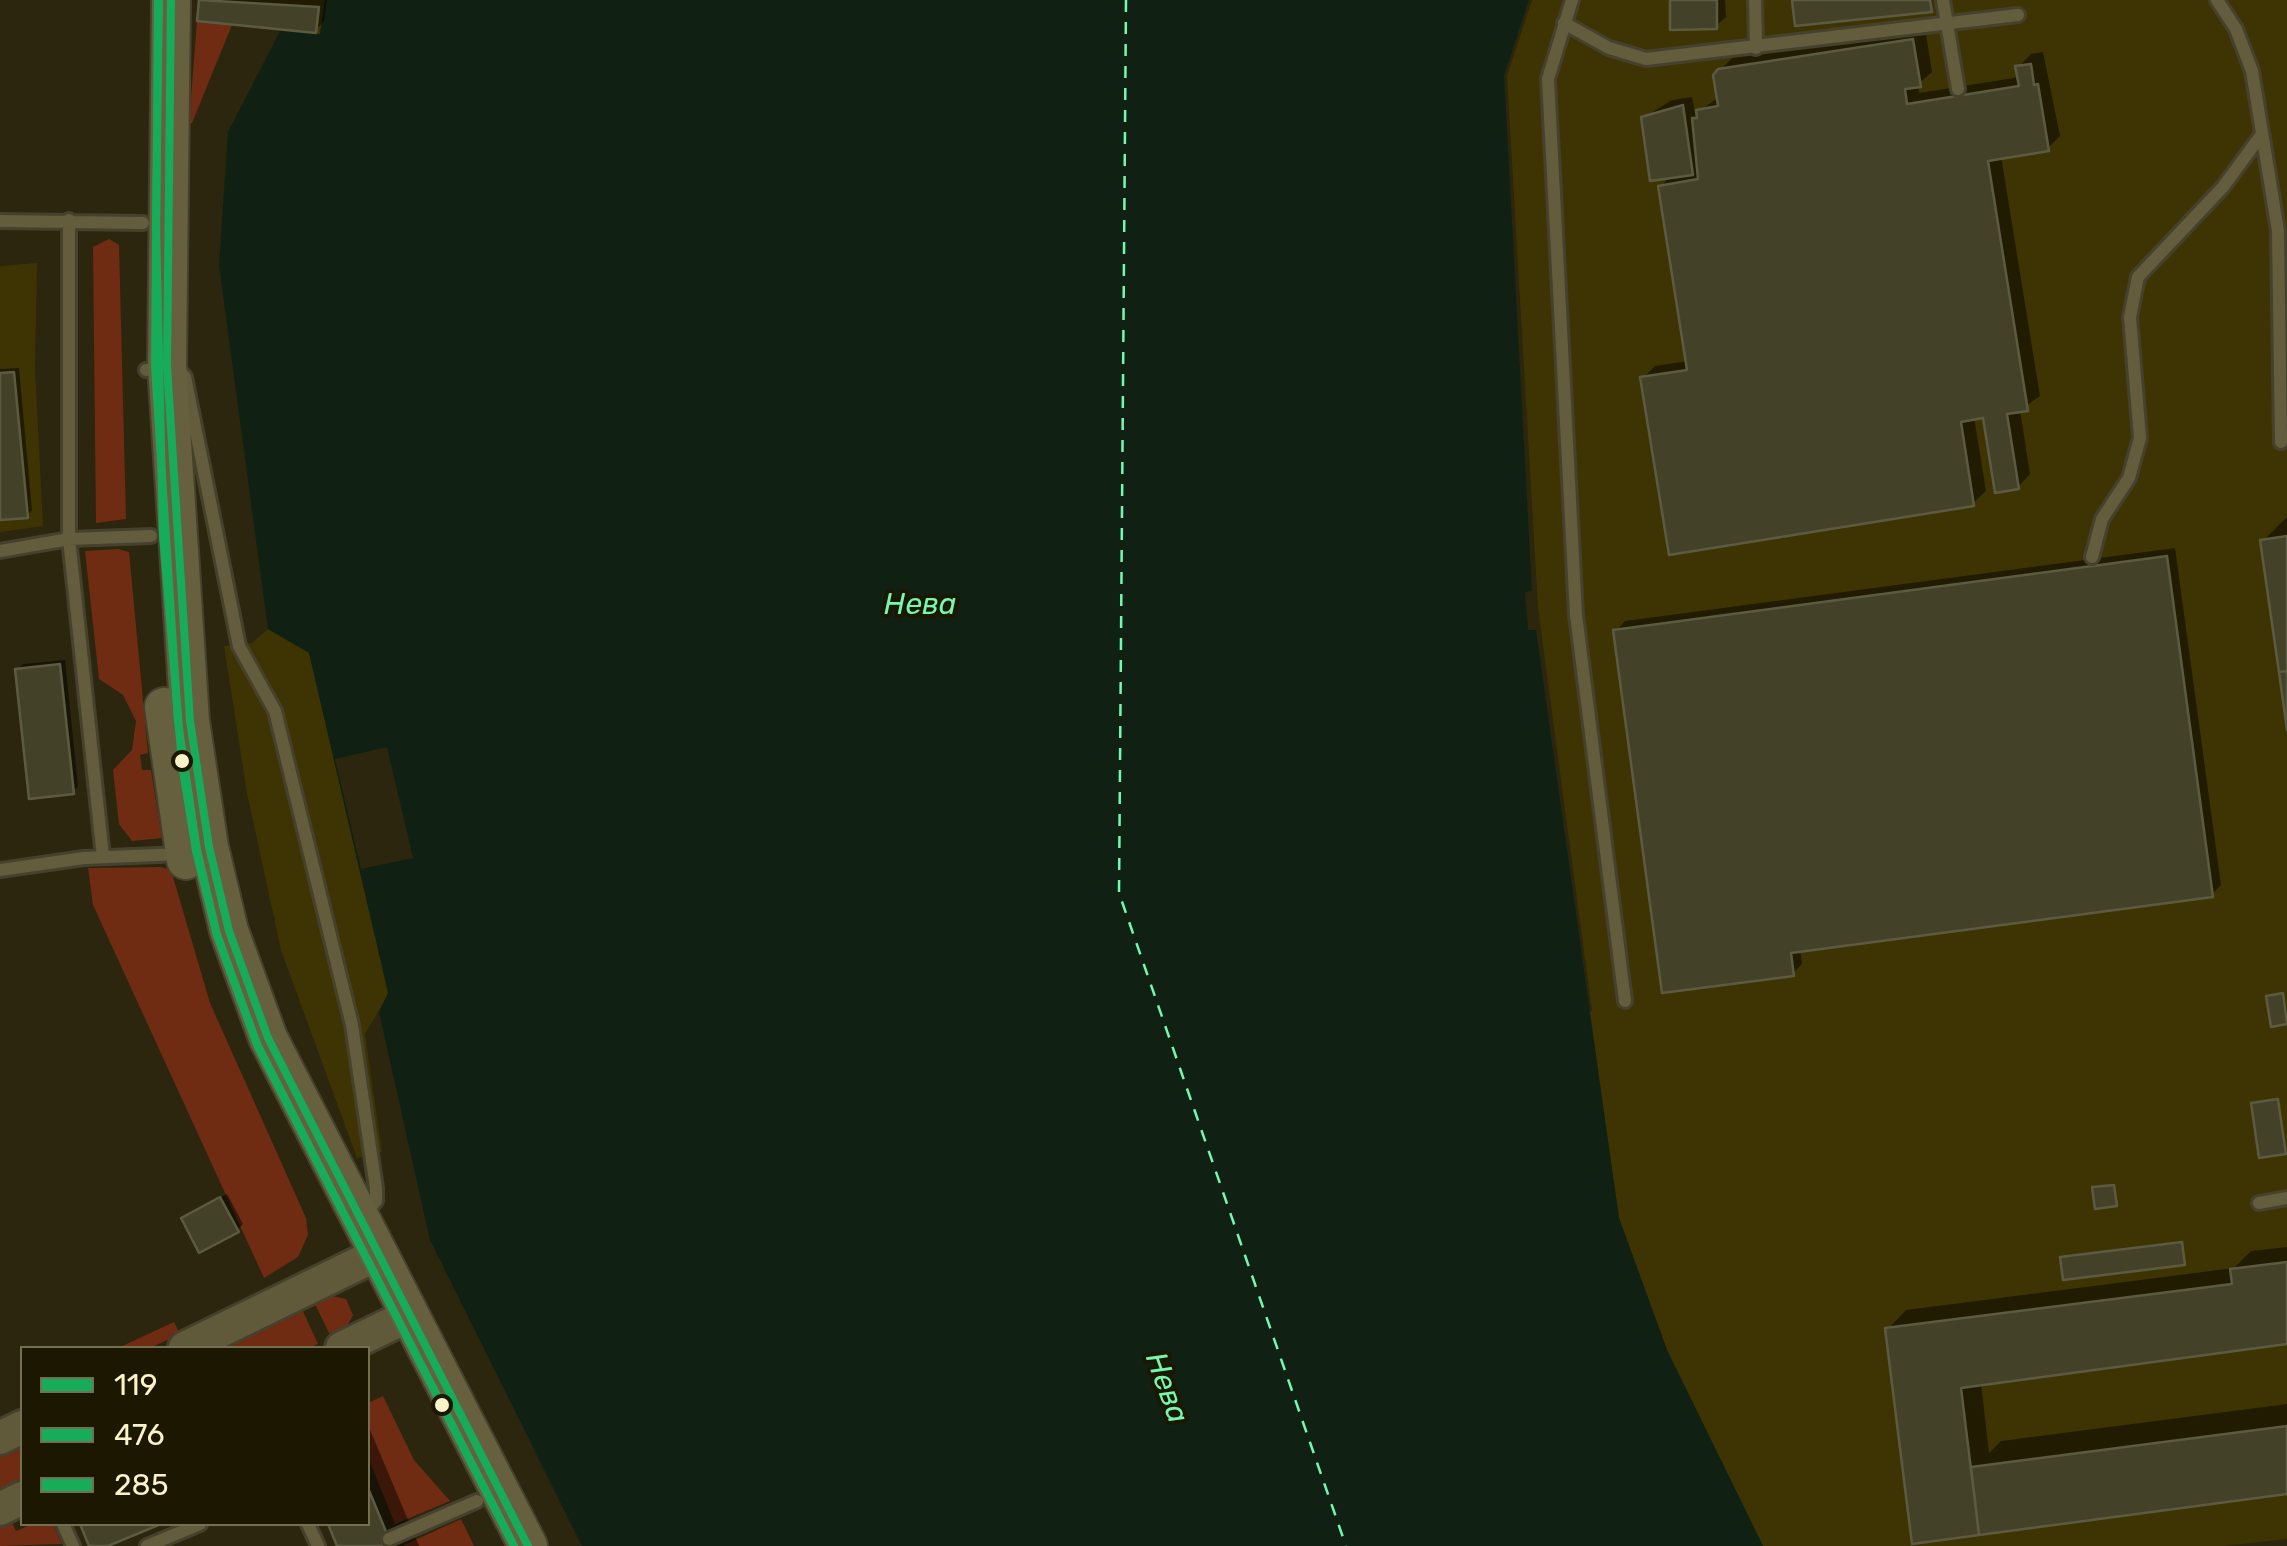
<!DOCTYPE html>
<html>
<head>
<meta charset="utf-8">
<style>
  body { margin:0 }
  #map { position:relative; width:2287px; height:1546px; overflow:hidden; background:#2b260d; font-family:Rubik,sans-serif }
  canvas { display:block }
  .legend { position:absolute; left:20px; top:1346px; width:350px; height:180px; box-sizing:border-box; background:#1c1700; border:2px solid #756f51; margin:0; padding:12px 18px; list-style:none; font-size:30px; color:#fbf2ca }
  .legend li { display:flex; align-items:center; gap:20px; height:50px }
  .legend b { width:50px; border:2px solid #756f51 }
</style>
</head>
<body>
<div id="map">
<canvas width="2287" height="1546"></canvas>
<ul class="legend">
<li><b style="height:12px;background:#16ac5a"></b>119</li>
<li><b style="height:12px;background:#16ac5a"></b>476</li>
<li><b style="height:12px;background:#16ac5a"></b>285</li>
</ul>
</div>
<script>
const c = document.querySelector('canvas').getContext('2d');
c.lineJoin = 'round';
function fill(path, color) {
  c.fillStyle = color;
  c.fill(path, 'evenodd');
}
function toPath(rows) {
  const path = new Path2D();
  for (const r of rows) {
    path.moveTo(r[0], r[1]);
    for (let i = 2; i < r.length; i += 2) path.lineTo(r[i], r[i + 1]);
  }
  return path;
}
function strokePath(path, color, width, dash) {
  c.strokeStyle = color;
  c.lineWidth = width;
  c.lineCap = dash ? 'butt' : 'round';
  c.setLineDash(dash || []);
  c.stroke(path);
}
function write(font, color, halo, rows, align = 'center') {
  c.font = font + ' Rubik,sans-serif';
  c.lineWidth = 8;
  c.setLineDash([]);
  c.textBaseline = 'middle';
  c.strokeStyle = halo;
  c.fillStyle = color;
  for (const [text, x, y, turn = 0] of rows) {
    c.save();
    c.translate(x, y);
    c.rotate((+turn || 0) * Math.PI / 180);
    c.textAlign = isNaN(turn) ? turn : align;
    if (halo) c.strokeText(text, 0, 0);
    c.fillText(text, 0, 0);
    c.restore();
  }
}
fill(toPath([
  [199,0,325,0,320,34,197,21],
  [1532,0,2287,0,2287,1539,2223,1546,1763,1546,1667,1350,1619,1218,1588,1013,1592,1011,1538,608,1507,76],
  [37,263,35,369,43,526,0,532,0,266],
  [268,629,309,652,389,993,365,1034,382,1152,357,1158,281,950,247,793,224,646,252,643]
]), '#3e3403');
fill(toPath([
  [197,21,232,25,192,123,189,123],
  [109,239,119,245,126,519,96,523,93,247],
  [118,549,129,552,148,753,140,755,142,770,151,770,162,838,132,841,119,824,113,770,132,750,136,721,123,695,99,679,85,551],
  [161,867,171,870,210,1003,306,1218,308,1235,298,1257,264,1278,93,905,88,868],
  [328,1295,346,1299,353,1315,345,1330,331,1337,314,1302],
  [302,1309,318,1344,309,1348,220,1348],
  [174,1322,180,1334,150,1348,118,1348],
  [383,1396,414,1460,450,1501,395,1524,368,1457,368,1403],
  [22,1443,22,1485,0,1495,0,1454],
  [461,1519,474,1546,404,1546,404,1545],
  [11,1521,16,1531,33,1524,53,1524,62,1544,0,1546,0,1526]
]), '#702b13');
fill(toPath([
  [325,0,1529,0,1504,76,1532,591,1525,592,1528,630,1536,630,1619,1218,1667,1350,1763,1546,582,1546,430,1240,379,1012,388,993,309,653,268,629,219,265,228,132,280,31,320,34]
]), '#102114');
fill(toPath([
  [387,747,413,858,361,869,335,759]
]), '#2b260d');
fill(toPath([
  [201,0,327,0,324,21,315,31,199,19],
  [1672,0,1725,0,1726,17,1716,26],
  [1925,28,1932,72,1918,84,1919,93,2020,77,2018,67,2031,54,2043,52,2060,136,2047,149,2001,156,2040,396,2020,410,2030,474,2018,487,1985,415,1974,417,1986,491,1973,503,1643,378,1655,366,1688,361,1660,187,1671,176,1643,118,1672,100,1692,97,1697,123,1699,111,1719,97,1720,70,1733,57],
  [19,368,32,510,27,515,0,518,0,369],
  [2287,517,2287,712,2263,541],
  [2175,548,2221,885,2212,894,1800,949,1802,964,1793,973,1616,631,1625,621],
  [65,660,78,786,73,792,17,670,23,664],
  [2279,1098,2286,1150,2284,1152,2254,1103],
  [227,1194,243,1224,237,1230,184,1219],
  [2183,1241,2184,1263,2063,1258,2065,1256],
  [2287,1247,2287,1341,1981,1383,1989,1453,2001,1441,2287,1404,2287,1491,1915,1542,1888,1329,1906,1310,2234,1268,2251,1251],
  [368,1425,419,1546,340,1546,330,1524,368,1524]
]), '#0007');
strokePath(toPath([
  [1126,0,1119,893,1346,1546]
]), '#73f9af', 2.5, [12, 10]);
const building = toPath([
  [199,0,319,7,316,33,197,21,199,0],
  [1670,0,1717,0,1717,29,1670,30,1670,0],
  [1792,0,1930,0,1932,12,1795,26,1792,0],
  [1913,39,1921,87,1905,89,1907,104,2019,86,2015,66,2031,64,2034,85,2038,84,2049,151,1988,161,2028,411,2007,414,2019,489,1995,493,1983,418,1961,422,1974,506,1669,555,1640,377,1687,370,1658,186,1698,179,1692,118,1697,118,1696,110,1718,106,1713,75,1718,69,1913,39],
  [1683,105,1693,175,1650,181,1641,117,1683,105],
  [14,372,28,518,0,520,0,373,14,372],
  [2287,536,2287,671,2279,672,2260,540,2287,536],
  [2167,556,2213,897,1791,953,1794,976,1662,993,1613,630,2167,556],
  [60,664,74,794,29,799,15,669,60,664],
  [2287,671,2287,730,2279,672,2287,671],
  [2283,993,2287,1024,2271,1027,2266,996,2283,993],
  [2278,1099,2286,1154,2259,1158,2251,1103,2278,1099],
  [2114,1185,2117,1206,2095,1209,2092,1187,2114,1185],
  [220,1197,239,1232,199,1253,181,1218,220,1197],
  [2182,1242,2185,1265,2063,1280,2060,1257,2182,1242],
  [2287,1262,2287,1344,1961,1388,1979,1535,1912,1544,1885,1328,2232,1284,2230,1269,2287,1262],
  [2287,1426,2287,1494,1979,1535,1971,1467,2287,1426],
  [368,1488,392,1546,337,1546,328,1524,368,1524,368,1488],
  [80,1524,161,1524,108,1546,89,1546,80,1524]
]);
fill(building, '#434127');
strokePath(building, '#5b5b41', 2.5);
const service = toPath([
  [1572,0,1548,79,1576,615,1625,1001],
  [1755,0,1756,48],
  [1943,0,1958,89],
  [2217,0,2236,29,2252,71,2278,231,2281,442],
  [1564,23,1609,48,1646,59,2018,15],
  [69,220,69,539,103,857],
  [0,221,143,223],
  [146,370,177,368,185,377,239,646,275,711,352,1025,376,1188,376,1201,365,1213],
  [0,551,69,539,151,536],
  [2092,557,2102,519,2129,478,2140,438,2130,317,2138,277,2223,187,2262,134],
  [0,870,84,858,182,854],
  [2259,1203,2287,1198],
  [63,1524,73,1546],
  [308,1524,318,1546],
  [389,1539,477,1501],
  [147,1546,200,1524]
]);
const secondary = toPath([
  [185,1348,378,1254],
  [342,1348,410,1315],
  [0,1438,22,1427],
  [0,1509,22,1498]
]);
const primary = toPath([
  [171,0,167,366,190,721,209,847,229,931,268,1038,528,1546],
  [164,707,186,860]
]);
strokePath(service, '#46412d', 18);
strokePath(secondary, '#46412d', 38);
strokePath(primary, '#46412d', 42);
strokePath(service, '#635c3d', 12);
strokePath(secondary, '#615a3a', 32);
strokePath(primary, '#66603e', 38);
strokePath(toPath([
  [171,0,167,366,190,721,209,847,229,931,268,1038,528,1546]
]), '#16ac5a', 8);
strokePath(toPath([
  [158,0,155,367,178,722,197,850,217,935,257,1044,514,1546]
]), '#16ac5a', 8);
strokePath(toPath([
  [159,0,156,223,163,535,182,764,196,851,217,935,258,1047,511,1540]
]), '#16ac5a', 8);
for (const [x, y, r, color] of [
  [182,761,9,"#fbf2ca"],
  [442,1405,9,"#fbf2ca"]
]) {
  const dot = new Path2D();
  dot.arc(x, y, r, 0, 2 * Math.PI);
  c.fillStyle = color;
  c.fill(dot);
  strokePath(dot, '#1c1700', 4);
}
write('italic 30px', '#73f9af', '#1c1700', [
  ["Нева",920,605],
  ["Нева",1166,1388,70]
]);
</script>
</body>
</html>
